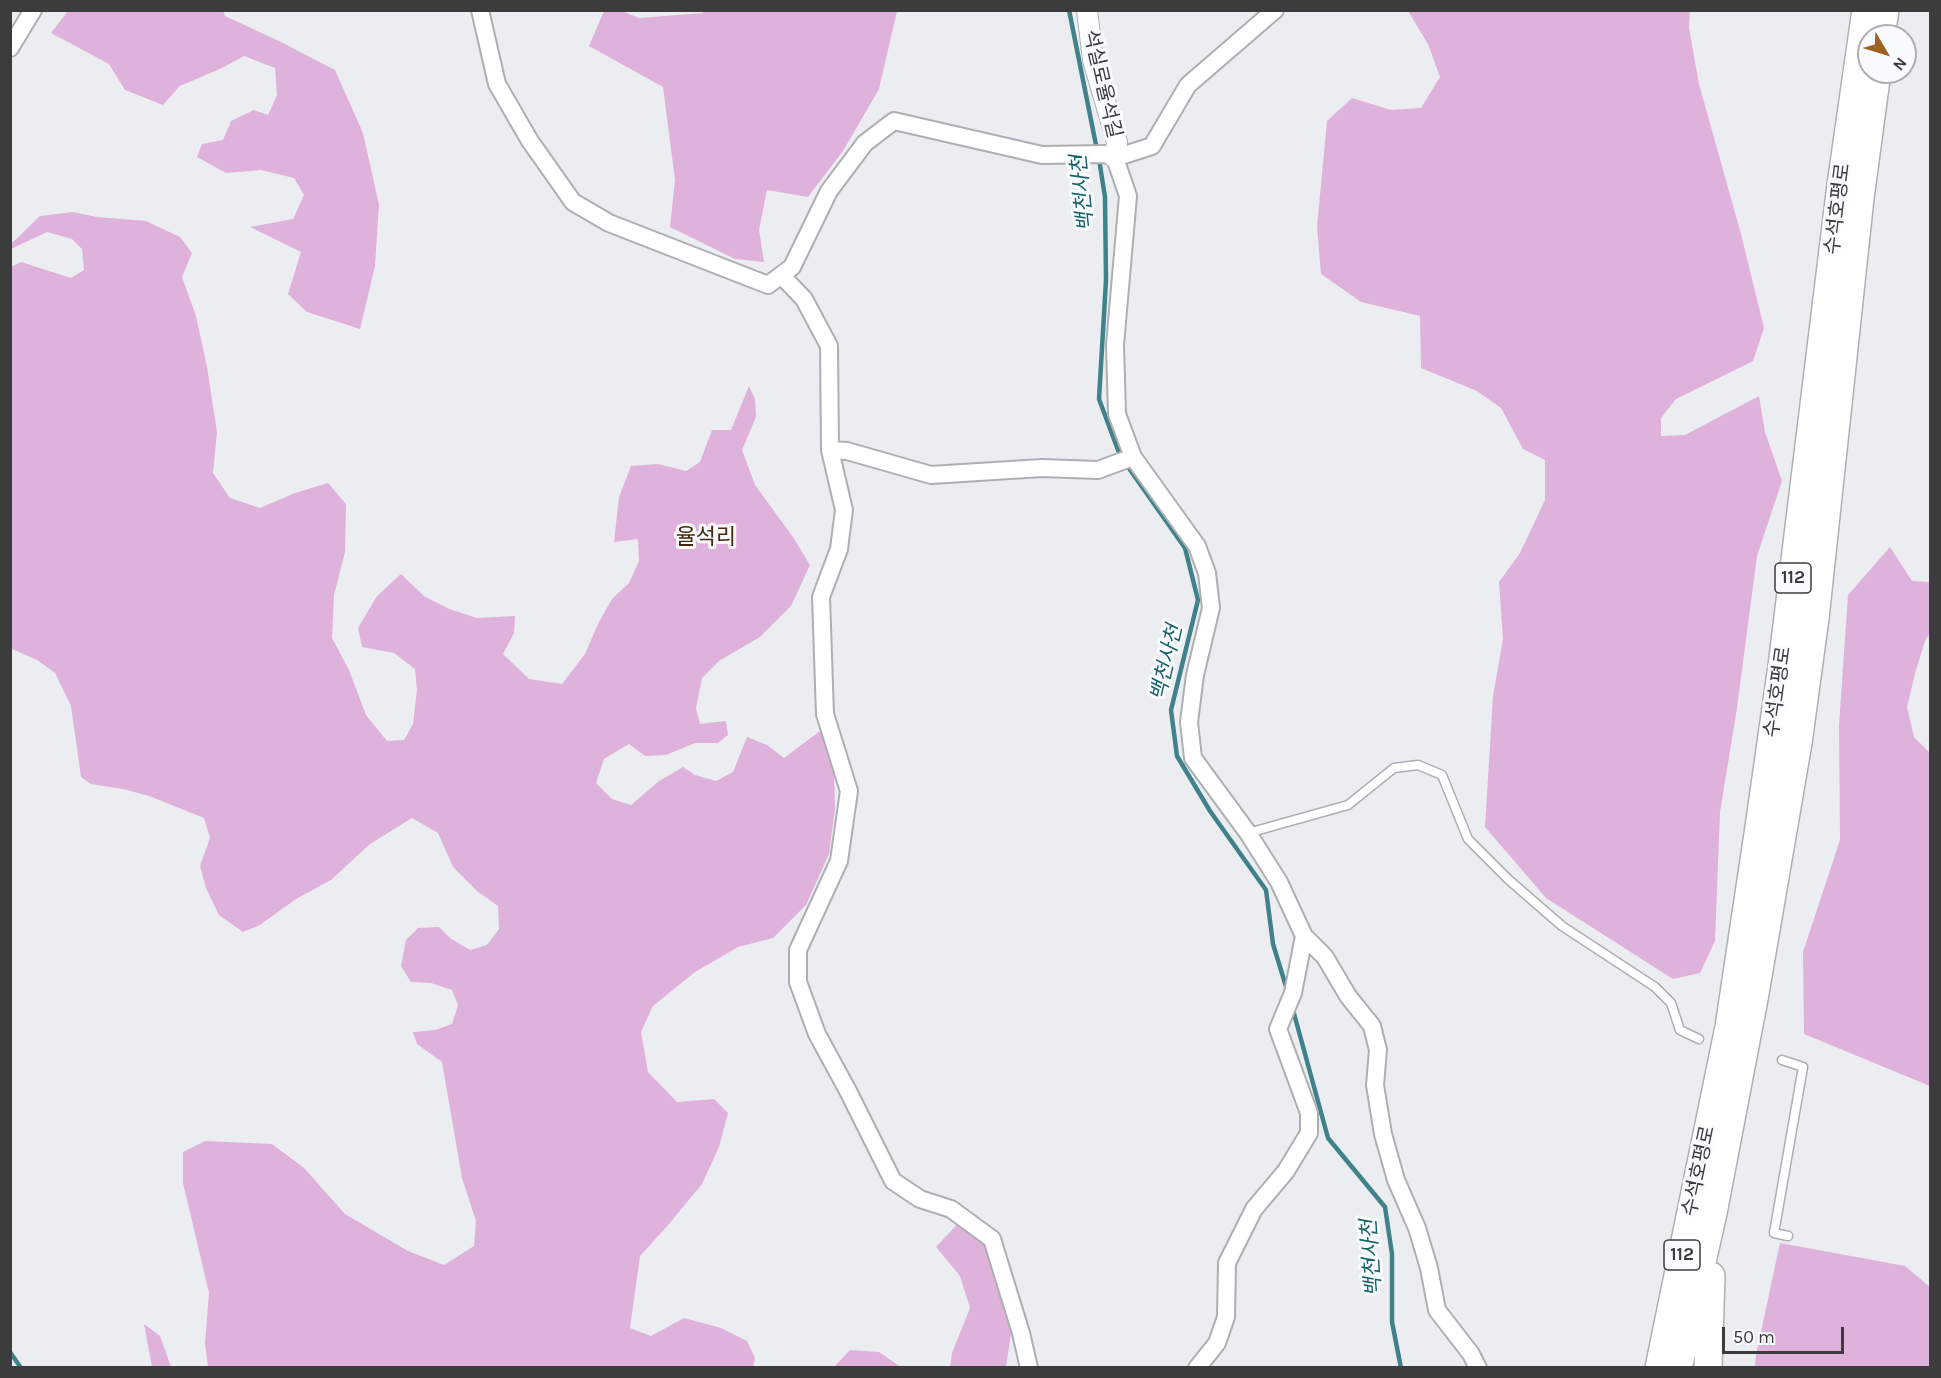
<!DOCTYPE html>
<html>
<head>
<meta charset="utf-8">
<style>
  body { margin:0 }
  #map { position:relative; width:1941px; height:1378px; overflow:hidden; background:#ecedf0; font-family:Karla,sans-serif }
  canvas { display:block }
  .frame { position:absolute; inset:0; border:12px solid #3c3c3d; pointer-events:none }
  .north { position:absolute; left:1857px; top:24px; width:60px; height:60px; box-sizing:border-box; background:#f9fbfe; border:2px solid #adafb1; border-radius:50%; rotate:128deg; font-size:16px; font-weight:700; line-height:24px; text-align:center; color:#3c3c3d }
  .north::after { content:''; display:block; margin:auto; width:21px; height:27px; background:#9d6222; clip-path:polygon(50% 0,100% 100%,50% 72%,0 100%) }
  .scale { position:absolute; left:1722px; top:1327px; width:122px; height:27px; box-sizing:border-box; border:3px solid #3c3c3d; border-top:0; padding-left:8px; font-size:18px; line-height:21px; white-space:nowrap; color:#3c3c3d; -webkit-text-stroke:4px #f9fbfe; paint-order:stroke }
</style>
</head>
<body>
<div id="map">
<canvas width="1941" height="1378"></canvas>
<div class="frame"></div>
<div class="north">N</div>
<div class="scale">50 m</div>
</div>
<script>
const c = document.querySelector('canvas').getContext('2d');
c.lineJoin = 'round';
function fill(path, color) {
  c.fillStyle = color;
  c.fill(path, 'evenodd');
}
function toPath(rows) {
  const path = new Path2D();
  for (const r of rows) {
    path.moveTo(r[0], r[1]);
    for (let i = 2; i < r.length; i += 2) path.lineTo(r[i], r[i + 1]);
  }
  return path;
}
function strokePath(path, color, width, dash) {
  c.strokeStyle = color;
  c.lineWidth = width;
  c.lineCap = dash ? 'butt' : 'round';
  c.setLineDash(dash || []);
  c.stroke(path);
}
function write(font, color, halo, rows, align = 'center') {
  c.font = font + ' Karla,"Noto Sans KR",sans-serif';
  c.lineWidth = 6;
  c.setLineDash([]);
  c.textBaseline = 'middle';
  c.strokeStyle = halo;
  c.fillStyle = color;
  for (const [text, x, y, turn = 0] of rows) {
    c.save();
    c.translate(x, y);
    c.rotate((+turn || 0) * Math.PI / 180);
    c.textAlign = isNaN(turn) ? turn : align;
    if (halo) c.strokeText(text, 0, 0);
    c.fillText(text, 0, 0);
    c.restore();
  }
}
fill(toPath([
  [705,10,897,11,879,89,843,151,808,197,767,190,759,230,764,262,735,259,670,227,675,180,663,87,589,46,604,11,622,11,639,18,702,13],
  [68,11,223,11,225,16,279,41,335,70,363,133,379,205,375,266,360,329,307,312,288,294,301,252,250,227,293,219,304,195,294,178,261,170,226,173,197,157,202,144,223,140,231,121,254,110,268,115,277,95,275,68,244,56,220,69,180,86,163,105,125,90,109,64,51,33],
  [1408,11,1690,11,1689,28,1699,84,1741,234,1764,328,1753,361,1676,399,1661,418,1661,436,1685,435,1759,396,1765,432,1782,481,1757,556,1737,708,1720,812,1715,941,1700,973,1673,979,1546,898,1485,827,1493,696,1503,639,1499,582,1520,553,1545,500,1545,460,1523,449,1501,408,1477,391,1421,368,1420,316,1361,302,1321,274,1317,227,1327,121,1352,98,1391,110,1421,108,1440,77,1428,44],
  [73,212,97,217,146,221,180,237,192,253,182,277,196,316,207,367,217,432,213,473,230,498,260,508,295,493,328,483,346,504,345,552,334,595,332,638,349,670,366,715,387,741,404,740,413,724,417,690,415,669,394,653,362,647,358,628,377,596,401,574,424,596,449,609,477,618,515,616,514,633,503,654,529,679,562,684,585,654,599,622,612,599,629,583,639,561,638,539,614,542,619,497,631,466,658,464,686,471,700,462,712,430,731,430,749,386,755,399,756,417,742,450,755,485,793,537,810,565,791,606,760,637,719,661,702,678,696,708,700,724,726,721,728,735,718,743,695,743,666,755,645,756,629,744,604,759,596,783,612,799,631,805,659,781,683,767,695,775,716,781,733,772,747,737,767,745,784,758,820,731,834,771,835,809,829,854,806,905,773,938,738,947,695,972,653,1006,641,1032,648,1072,677,1102,714,1099,728,1113,719,1147,702,1184,669,1224,640,1256,630,1328,651,1336,684,1318,721,1328,747,1341,755,1358,753,1367,208,1367,205,1343,209,1293,183,1183,183,1152,205,1141,272,1144,304,1168,345,1214,408,1251,444,1265,474,1246,476,1221,462,1178,442,1062,417,1044,413,1032,435,1030,452,1024,458,1005,452,990,431,983,411,982,401,966,406,940,418,928,439,927,450,938,470,950,487,945,499,929,498,906,477,891,453,867,438,833,412,818,370,844,331,880,296,899,260,925,243,932,219,915,206,888,200,866,210,838,204,818,149,796,123,789,91,784,81,777,71,706,55,673,37,660,10,648,11,267,21,262,71,278,84,270,82,249,72,239,47,232,11,249,11,244,40,216],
  [1890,547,1912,581,1930,582,1930,633,1925,641,1916,670,1907,707,1914,737,1930,753,1930,1086,1804,1034,1803,952,1840,840,1839,725,1848,595],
  [964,1217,981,1234,1004,1277,1011,1334,1006,1367,950,1367,952,1353,970,1308,960,1276,936,1247],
  [1780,1243,1905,1266,1930,1287,1930,1367,1755,1367,1756,1355],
  [144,1324,160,1336,171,1367,152,1367],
  [850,1350,879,1352,901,1367,834,1367]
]), '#dfb2db');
strokePath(toPath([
  [1069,10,1097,150],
  [1099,159,1105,197,1106,280,1099,399,1121,458],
  [1126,464,1185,548,1198,600,1171,710,1177,756,1210,811,1266,890,1273,944,1288,993],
  [1293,1010,1328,1138,1385,1207,1392,1254,1392,1322,1401,1368],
  [10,1352,21,1368]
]), '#408289', 4.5);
const service = toPath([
  [1248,833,1348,805,1394,768,1418,765,1442,775,1468,839,1509,880,1562,926,1655,987,1671,1003,1680,1030,1699,1039],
  [1782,1060,1803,1067,1774,1233,1788,1236]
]);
const minor = toPath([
  [480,10,497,84,530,141,573,202,609,223,768,285,792,267,829,191,865,143,894,121,1042,155,1105,154,1115,158],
  [10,48,33,10],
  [1115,158,1128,196,1115,345,1117,414,1133,457,1197,546,1207,573,1211,608,1195,675,1189,722,1193,758,1248,833,1279,882,1304,936,1325,957,1348,996,1372,1026,1378,1050,1375,1085,1383,1134,1396,1180,1417,1228,1429,1268,1437,1310,1471,1354,1478,1368],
  [1115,158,1152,146,1188,85,1275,10],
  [781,275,804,299,829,346,830,450,844,510,839,549,821,597,825,714,849,791,839,861,798,950,798,982,817,1034,848,1091,893,1181,920,1199,951,1209,992,1239,1021,1333,1029,1368],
  [830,450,847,451,931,475,1042,468,1098,470,1133,457],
  [1197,1368,1217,1343,1226,1317,1227,1263,1254,1209,1286,1171,1309,1133,1309,1113,1278,1029,1293,993,1304,936]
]);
const tertiary = toPath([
  [1087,10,1093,60,1117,142,1115,158]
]);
const trunk = toPath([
  [1881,36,1885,10],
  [1659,1368,1729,1027,1758,834,1782,666,1841,185,1866,10],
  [1678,1368,1713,1213,1754,999,1798,743,1815,618,1860,198,1877,72],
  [1708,1368,1711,1276]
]);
strokePath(service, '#aeafb2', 11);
strokePath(minor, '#aeafb2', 20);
strokePath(tertiary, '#aeafb2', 22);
strokePath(trunk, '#aeafb2', 30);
strokePath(service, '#fff', 8);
strokePath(minor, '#fff', 16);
strokePath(tertiary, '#fff', 20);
strokePath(trunk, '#fff', 27);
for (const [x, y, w] of [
  [1793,578,36],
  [1682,1255,36]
]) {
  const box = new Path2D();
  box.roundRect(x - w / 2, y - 15, w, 30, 4.5);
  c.fillStyle = '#f9fbfe';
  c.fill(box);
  strokePath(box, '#3c3c3d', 1.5);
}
write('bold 18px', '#3c3c3d', null, [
  ["112",1793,578],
  ["112",1682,1255]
]);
write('20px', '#3c3c3d', '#f9fbfe', [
  ["석실로율석길",1102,84,77],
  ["수석호평로",1838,209,-83],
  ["수석호평로",1778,692,-82],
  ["수석호평로",1699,1171,-78]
]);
write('italic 21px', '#16636a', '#f9fbfe', [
  ["백천사천",1083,193,-96],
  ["백천사천",1167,663,-77],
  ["백천사천",1372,1258,-94]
]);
write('22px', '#46290b', '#f9fbfe', [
  ["율석리",706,538]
]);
</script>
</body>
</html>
